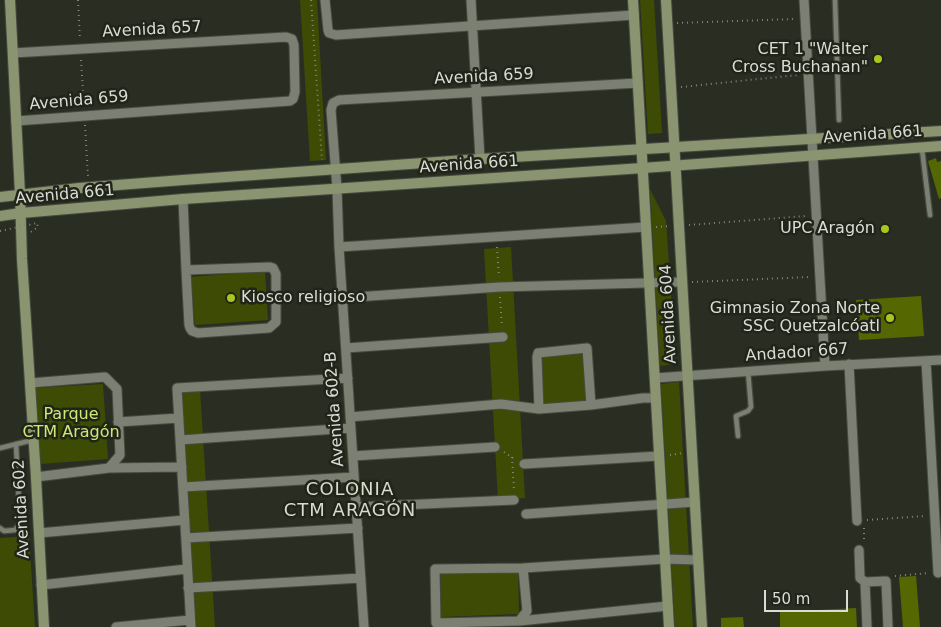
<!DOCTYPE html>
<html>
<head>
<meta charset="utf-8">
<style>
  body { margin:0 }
  #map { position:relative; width:941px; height:627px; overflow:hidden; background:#2a2e22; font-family:"DejaVu Sans",sans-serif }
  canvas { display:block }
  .scale { position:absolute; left:764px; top:590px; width:84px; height:22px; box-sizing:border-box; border:2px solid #daddd5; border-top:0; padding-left:6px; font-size:15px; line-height:18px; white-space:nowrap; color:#daddd5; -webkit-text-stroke:4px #212419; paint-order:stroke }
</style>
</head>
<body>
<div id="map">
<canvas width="941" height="627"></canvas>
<div class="scale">50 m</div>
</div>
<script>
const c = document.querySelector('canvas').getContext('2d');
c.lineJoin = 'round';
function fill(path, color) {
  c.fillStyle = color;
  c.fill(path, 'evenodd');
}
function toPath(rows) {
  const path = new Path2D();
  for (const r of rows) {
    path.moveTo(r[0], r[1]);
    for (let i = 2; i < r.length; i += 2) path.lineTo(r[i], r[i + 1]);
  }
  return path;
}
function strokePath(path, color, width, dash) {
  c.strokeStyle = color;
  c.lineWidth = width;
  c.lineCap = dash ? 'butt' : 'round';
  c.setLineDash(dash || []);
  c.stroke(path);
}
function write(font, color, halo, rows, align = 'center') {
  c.font = font + ' "DejaVu Sans",sans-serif';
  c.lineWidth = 5;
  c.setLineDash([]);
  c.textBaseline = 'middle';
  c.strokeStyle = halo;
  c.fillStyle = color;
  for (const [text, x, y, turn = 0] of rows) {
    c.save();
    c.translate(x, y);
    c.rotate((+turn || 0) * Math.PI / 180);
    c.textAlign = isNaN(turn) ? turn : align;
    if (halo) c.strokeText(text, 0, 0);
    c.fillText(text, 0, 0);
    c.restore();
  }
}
fill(toPath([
  [300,0,317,0,326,160,310,161],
  [640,0,654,0,662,133,648,134],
  [650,189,666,221,676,364,660,366],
  [511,247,525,498,498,500,484,249],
  [265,271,268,320,195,325,191,277],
  [585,353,587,402,542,404,539,355],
  [679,382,693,627,675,627,661,384],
  [103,384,108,459,40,464,35,388],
  [200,390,215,627,193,627,178,391],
  [29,536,35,627,0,627,0,538],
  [518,570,519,614,441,617,441,573]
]), '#3e4b05');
fill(toPath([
  [936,158,937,162,941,161,941,198,939,199,928,161],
  [921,296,924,336,859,340,856,300],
  [916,576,920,627,903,627,899,577],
  [856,608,857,627,780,627,780,612],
  [743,617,744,627,721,627,721,618]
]), '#556700');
const lane = toPath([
  [835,0,839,120],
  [922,149,930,215],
  [738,436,736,416,748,411,751,407,748,371],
  [0,448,33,440],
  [0,528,4,531,15,530,20,523,16,444]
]);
const street = toPath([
  [325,0,328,30,329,33,336,35,634,15],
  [471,0,480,159],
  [804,0,825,366],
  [13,53,286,37,292,39,294,45,295,92,293,99,290,101,16,121],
  [183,199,186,270,189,325,190,328,192,331,198,333,269,328,276,322,276,274,273,268,270,267,186,270],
  [339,247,646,227],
  [342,298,500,287,682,282],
  [346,348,503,337],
  [926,361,938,573],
  [849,364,857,521],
  [655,378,825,366,941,360],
  [30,383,105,377,117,389,120,455,109,468],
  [591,405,587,348,538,353,537,357,539,409,591,405,643,398,656,398],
  [350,417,501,404,539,409],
  [118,422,179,418],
  [180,440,351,428],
  [353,456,495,447],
  [524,464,659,456],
  [36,477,109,468,182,467],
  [183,487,354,477],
  [356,507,514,500],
  [526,514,695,502],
  [39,533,185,520],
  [186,538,358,528],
  [859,550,860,578,865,582],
  [41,585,187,569],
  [188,588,361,578],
  [668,606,519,621,436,623,435,569,523,568,665,559,698,560],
  [519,621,527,611,523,568],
  [116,627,190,620],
  [191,627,177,388,348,378],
  [364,627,339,247,337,189,331,110,333,103,339,100,638,83],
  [867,627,865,582,886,581,888,627]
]);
const secondary = toPath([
  [10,0,20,194,22,259,36,477,44,627],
  [633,0,669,627],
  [666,0,702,627],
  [0,197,79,188,183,180,480,159,941,131],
  [0,216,21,213,183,199,643,168,941,146]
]);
strokePath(lane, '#474a40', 7);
strokePath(street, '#474a40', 11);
strokePath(secondary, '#474a40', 12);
strokePath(toPath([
  [78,0,80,40],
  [311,0,322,160],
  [677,23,794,19],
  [81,60,84,107],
  [681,87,798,75],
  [85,125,88,177],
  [689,225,806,216],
  [656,227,669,226],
  [31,232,38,227,37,223],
  [497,247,499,277],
  [692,282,810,277],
  [500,297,502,327],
  [504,452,513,458],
  [670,455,682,453],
  [512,457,514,490],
  [867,520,925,516],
  [864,528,864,543],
  [895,576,928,573]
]), '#82857b', 2, [1, 4]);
strokePath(lane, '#7c8072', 4.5);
strokePath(street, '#7c8072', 9);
strokePath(secondary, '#8b9471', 10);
strokePath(toPath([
  [0,231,37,223]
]), '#82857b', 2, [1, 4]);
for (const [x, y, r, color] of [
  [878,59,5,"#a8c71d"],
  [885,229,5,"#a8c71d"],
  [231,298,5,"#a8c71d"],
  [890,318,5,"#a8c71d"]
]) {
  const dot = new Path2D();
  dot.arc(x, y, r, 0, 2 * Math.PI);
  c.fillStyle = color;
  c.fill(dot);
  strokePath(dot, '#212419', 2);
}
write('16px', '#daddd5', '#212419', [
  ["Avenida 657",152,30,-3],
  ["Avenida 659",484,77,-3],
  ["Avenida 659",79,101,-5],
  ["Avenida 661",873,135,-4],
  ["Avenida 661",469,165,-4],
  ["Avenida 661",65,195,-5],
  ["Avenida 604",669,314,-93],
  ["Andador 667",797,353,-4],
  ["Avenida 602-B",335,409,-94],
  ["Avenida 602",22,509,-93]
]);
write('16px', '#daddd5', '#212419', [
  ["CET 1 \"Walter",868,50],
  ["Cross Buchanan\"",868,68],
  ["UPC Aragón",875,229],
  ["Kiosco religioso",241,298,"left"],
  ["Gimnasio Zona Norte",880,309],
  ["SSC Quetzalcóatl",880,327]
], 'right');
write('16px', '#cce875', '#212419', [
  ["Parque",71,415],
  ["CTM Aragón",71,433]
]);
c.letterSpacing = '1px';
write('18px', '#d7dccc', '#212419', [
  ["COLONIA",350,490],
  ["CTM ARAGÓN",350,511]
]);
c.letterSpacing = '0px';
</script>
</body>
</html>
